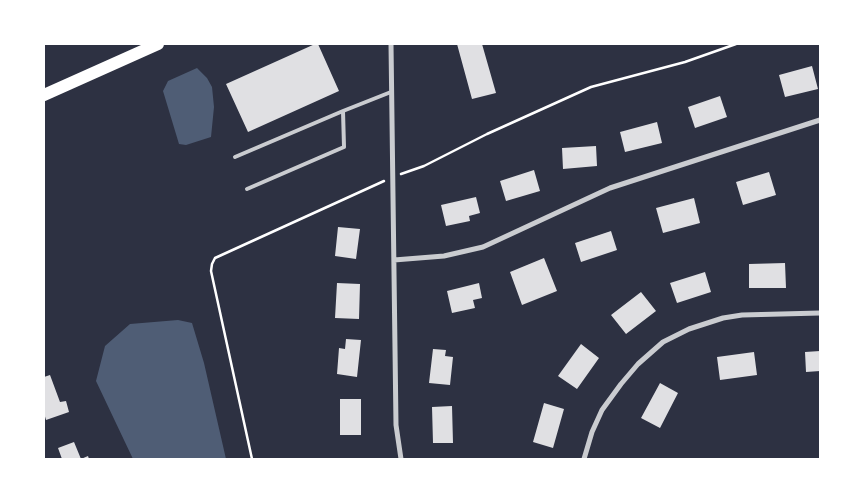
<!DOCTYPE html>
<html>
<head>
<meta charset="utf-8">
<style>
  body { margin:0 }
  #map { position:relative; width:864px; height:503px; overflow:hidden; background:#2d3142; font-family:"Source Sans 3",sans-serif }
  canvas { display:block }
  .frame { position:absolute; inset:0; border:45px solid #fff; pointer-events:none }
</style>
</head>
<body>
<div id="map">
<canvas width="864" height="503"></canvas>
<div class="frame"></div>
</div>
<script>
const c = document.querySelector('canvas').getContext('2d');
c.lineJoin = 'round';
function fill(path, color) {
  c.fillStyle = color;
  c.fill(path, 'evenodd');
}
function toPath(rows) {
  const path = new Path2D();
  for (const r of rows) {
    path.moveTo(r[0], r[1]);
    for (let i = 2; i < r.length; i += 2) path.lineTo(r[i], r[i + 1]);
  }
  return path;
}
function strokePath(path, color, width, dash) {
  c.strokeStyle = color;
  c.lineWidth = width;
  c.lineCap = dash ? 'butt' : 'round';
  c.setLineDash(dash || []);
  c.stroke(path);
}
fill(toPath([
  [197,68,207,78,212,87,214,107,211,137,186,145,179,144,163,91,168,81],
  [178,320,192,323,204,363,226,459,133,459,96,381,105,346,130,324]
]), '#4f5d75');
fill(toPath([
  [315,44,318,44,339,91,248,132,226,84],
  [457,44,482,44,496,93,472,99],
  [812,66,818,89,785,97,779,75],
  [720,96,727,117,695,128,688,107],
  [657,122,662,143,625,152,620,132],
  [596,146,597,166,563,169,562,148],
  [534,170,540,191,506,201,500,181],
  [769,172,776,195,743,205,736,182],
  [476,197,480,213,469,216,470,221,446,226,441,205],
  [694,198,700,223,663,233,656,208],
  [338,227,360,229,356,259,335,256],
  [611,231,617,250,581,262,575,243],
  [544,258,557,291,522,305,510,272],
  [785,263,786,288,749,288,749,264],
  [705,272,711,292,677,303,670,283],
  [337,283,360,284,359,319,335,318],
  [479,283,482,298,473,300,475,308,452,313,447,291],
  [641,292,656,311,626,334,611,315],
  [346,339,361,340,357,377,337,374,339,348,345,349],
  [581,344,599,358,577,389,558,376],
  [433,349,446,350,445,356,453,357,450,385,429,383],
  [820,351,820,371,806,372,805,352],
  [754,352,757,375,720,380,717,357],
  [50,375,60,402,66,401,69,412,46,420,44,413,44,377],
  [660,383,678,393,660,428,641,418],
  [340,399,361,399,361,435,340,435],
  [544,403,564,409,553,448,533,442],
  [452,406,453,443,433,443,432,407],
  [74,442,81,459,88,456,89,459,62,459,58,448]
]), '#e0e0e3');
strokePath(toPath([
  [401,174,424,166,487,134,591,87,685,62,736,44],
  [252,459,211,271,212,264,215,258,384,181]
]), '#fff', 2.5);
strokePath(toPath([
  [235,157,343,111,391,92],
  [247,189,344,147,343,111]
]), '#caccd0', 4);
strokePath(toPath([
  [391,44,396,425,401,459],
  [394,260,444,256,483,247,610,188,820,120],
  [584,459,592,432,602,410,621,384,638,364,663,342,689,329,723,318,742,315,820,313]
]), '#caccd0', 5);
strokePath(toPath([
  [44,95,158,44]
]), '#fff', 12);
</script>
</body>
</html>
